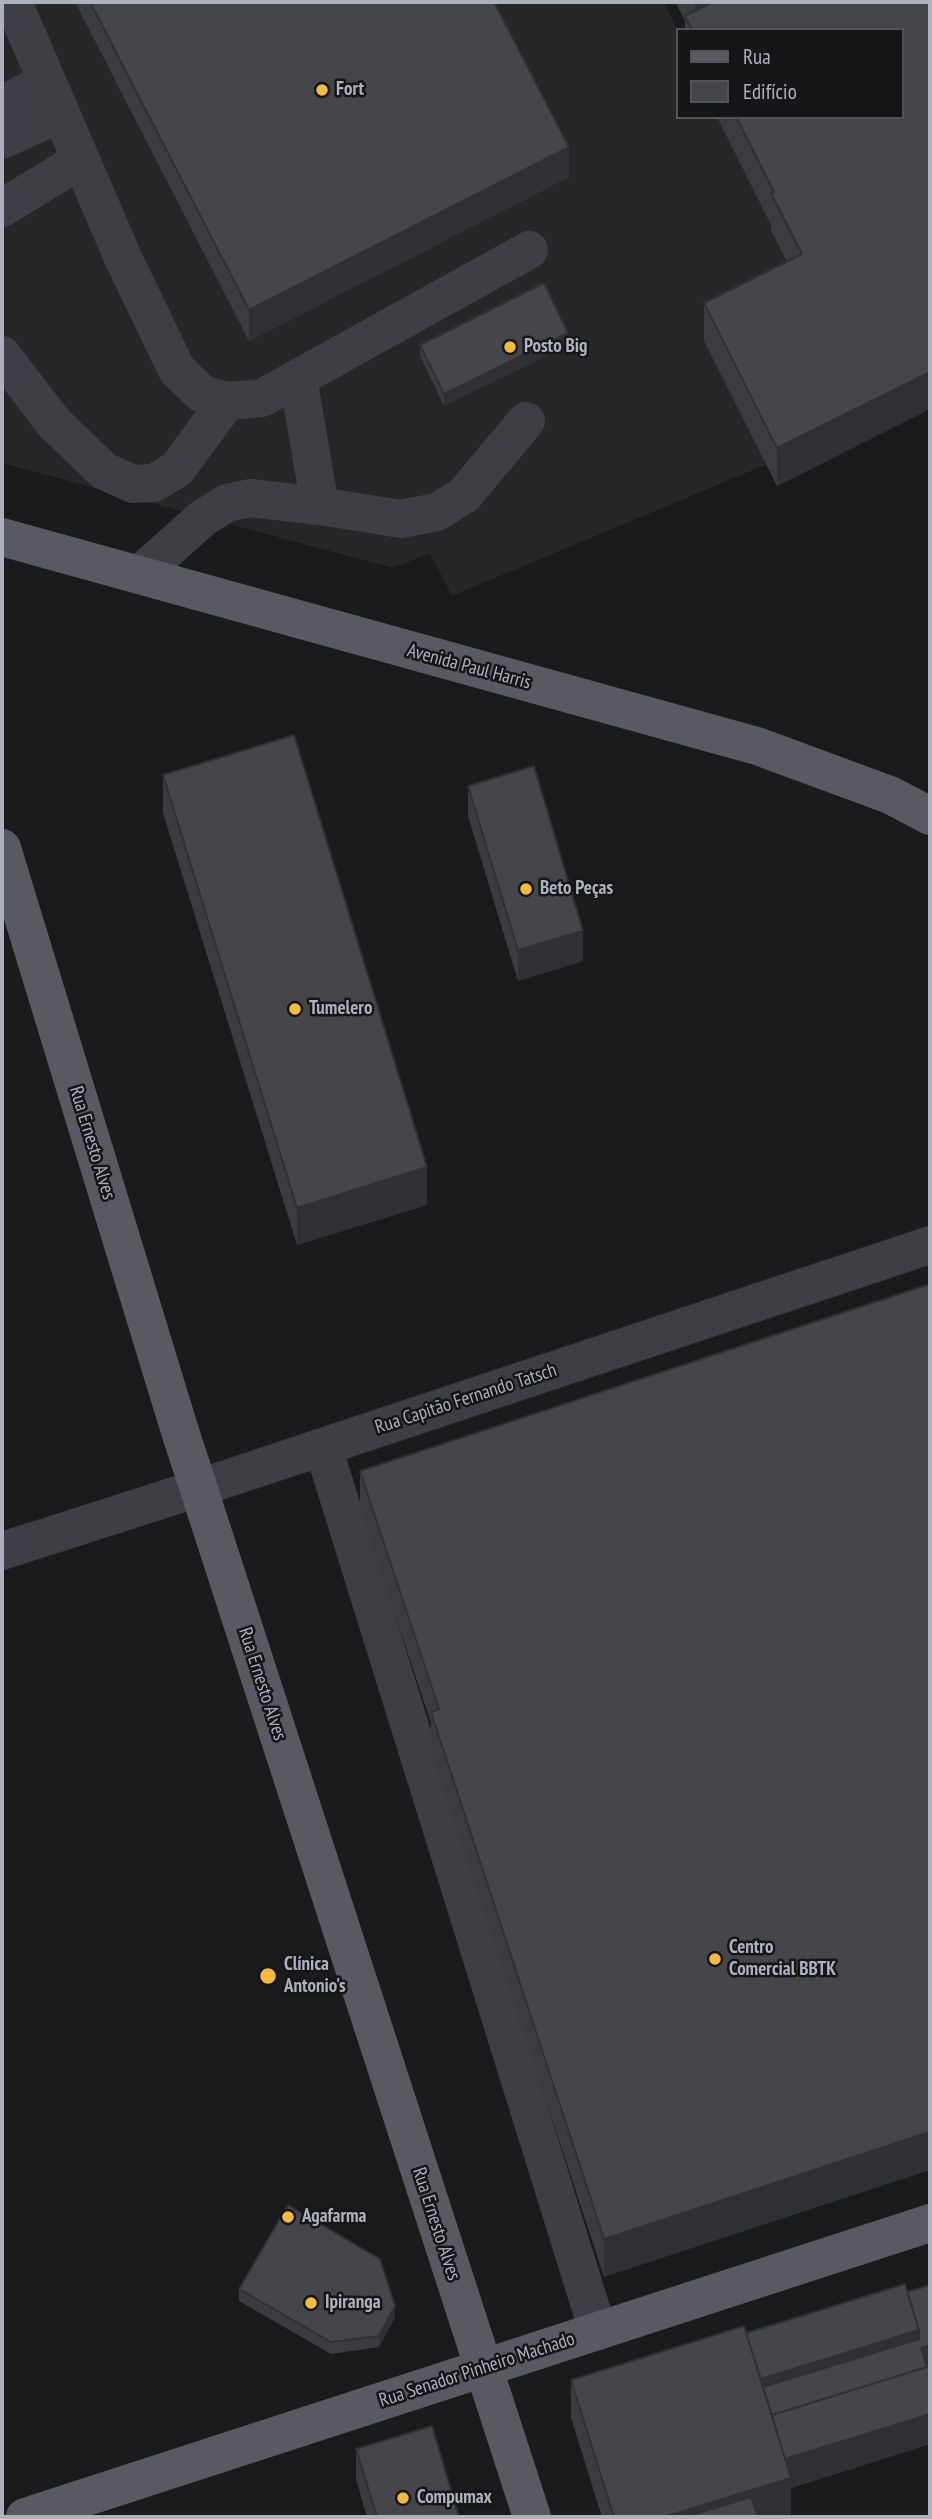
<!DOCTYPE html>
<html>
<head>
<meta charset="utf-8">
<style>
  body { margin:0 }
  #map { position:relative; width:932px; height:2519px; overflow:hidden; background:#1b1b1d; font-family:"PT Sans Narrow",sans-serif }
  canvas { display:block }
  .frame { position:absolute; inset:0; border:4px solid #adb1bd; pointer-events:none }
  .legend { position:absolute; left:676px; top:28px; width:228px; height:91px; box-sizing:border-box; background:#161618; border:2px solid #52545a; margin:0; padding:9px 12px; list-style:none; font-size:21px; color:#adb1bd }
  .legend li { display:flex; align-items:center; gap:14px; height:35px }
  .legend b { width:35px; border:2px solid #52545a }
</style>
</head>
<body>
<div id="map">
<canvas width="932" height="2519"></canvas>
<div class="frame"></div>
<ul class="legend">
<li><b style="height:9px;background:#585961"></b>Rua</li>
<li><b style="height:19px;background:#45464a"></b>Edifício</li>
</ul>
</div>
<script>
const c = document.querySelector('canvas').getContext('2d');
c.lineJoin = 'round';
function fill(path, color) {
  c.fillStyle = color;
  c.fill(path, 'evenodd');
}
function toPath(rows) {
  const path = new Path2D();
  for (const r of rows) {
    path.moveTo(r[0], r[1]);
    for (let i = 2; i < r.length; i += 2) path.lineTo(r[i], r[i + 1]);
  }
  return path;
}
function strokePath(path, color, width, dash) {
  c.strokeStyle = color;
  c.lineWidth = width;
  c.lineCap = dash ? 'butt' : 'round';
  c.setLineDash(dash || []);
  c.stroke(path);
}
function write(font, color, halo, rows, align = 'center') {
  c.font = font + ' "PT Sans Narrow",sans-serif';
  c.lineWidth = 5;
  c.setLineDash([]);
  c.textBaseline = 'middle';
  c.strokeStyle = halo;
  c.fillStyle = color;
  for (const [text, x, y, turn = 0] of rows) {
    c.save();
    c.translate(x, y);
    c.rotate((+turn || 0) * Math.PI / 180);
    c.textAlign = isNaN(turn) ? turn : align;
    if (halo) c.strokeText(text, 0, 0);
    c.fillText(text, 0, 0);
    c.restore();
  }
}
fill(toPath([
  [2,2,664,2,678,31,678,117,721,117,805,290,772,462,452,596,430,553,393,568,2,463]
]), '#27272a');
strokePath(toPath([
  [13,2,124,260,177,370,202,394,227,401,262,398,529,250],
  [2,105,47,81],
  [2,140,61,113],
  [2,208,81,160],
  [2,355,54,423,104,471,133,484,154,483,177,469,227,401],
  [298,378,320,506],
  [139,575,203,518,227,503,250,498,320,506,401,519,437,512,464,495,526,421],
  [323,1447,598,2331],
  [2,1551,199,1488,930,1245]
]), '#3e3e44', 38);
strokePath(toPath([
  [2,537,757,746,890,795,930,816],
  [2,848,179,1428,532,2517],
  [25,2517,930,2223]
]), '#585961', 38);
fill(toPath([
  [75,2,494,2,569,177,249,341],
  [675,2,930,2,930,409,777,486,704,341,704,303,787,262,771,230,771,225,717,117,902,117,902,30,685,30,685,21],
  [420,345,568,345,444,406,420,356],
  [163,775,427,1205,297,1245,163,813],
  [468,786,583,961,518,981,468,816],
  [930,1284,604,2277,431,1749,431,1723,360,1509,360,1471],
  [930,2285,930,2444,791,2488,791,2516,786,2517,602,2517,571,2418,571,2380,746,2333,907,2292],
  [239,2289,395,2317,379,2347,331,2354,239,2301],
  [356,2449,459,2517,367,2517,356,2479]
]), '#3b3c40');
fill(toPath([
  [697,2,774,2,695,30,695,3],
  [569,147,569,177,249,341,249,310],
  [568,333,568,345,444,406,444,394],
  [930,372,930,409,777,486,777,448],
  [583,931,583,961,518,981,518,950],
  [427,1167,427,1205,297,1245,297,1208],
  [930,2132,930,2170,604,2277,604,2239],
  [395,2306,395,2317,379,2347,379,2336],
  [919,2330,919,2361,765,2409,759,2380],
  [930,2345,930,2367,921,2370,921,2348],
  [930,2414,930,2444,791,2488,791,2516,786,2517,664,2517,783,2459]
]), '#303134');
const building = toPath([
  [90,2,494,2,569,147,249,310,90,2],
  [713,2,930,2,930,372,777,448,704,303,802,254,771,193,774,192,736,117,902,117,902,30,692,30,685,16,713,2],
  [544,283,568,333,444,394,420,345,544,283],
  [294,735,427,1167,297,1208,163,775,294,735],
  [534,766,583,931,518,950,468,786,534,766],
  [930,1284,930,2132,604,2239,431,1712,439,1709,360,1471,930,1284],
  [288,2205,380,2259,395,2306,379,2336,331,2342,239,2289,288,2205],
  [905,2284,919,2330,761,2379,746,2333,905,2284],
  [930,2285,930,2345,921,2348,927,2367,772,2415,763,2387,919,2339,919,2330,907,2292,930,2285],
  [744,2326,791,2478,664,2517,614,2517,571,2380,744,2326],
  [930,2366,930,2414,785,2459,772,2415,930,2366],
  [432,2426,459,2517,377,2517,356,2449,432,2426],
  [751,2497,758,2517,686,2517,751,2497]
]);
fill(building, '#45464a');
strokePath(building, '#303134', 2);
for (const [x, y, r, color] of [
  [322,90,7,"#f5bb3b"],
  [510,347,7,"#f5bb3b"],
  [526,889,7,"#f5bb3b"],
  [295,1009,7,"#f5bb3b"],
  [715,1959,7,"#f5bb3b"],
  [268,1976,9,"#f5bb3b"],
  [288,2217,7,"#f5bb3b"],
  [311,2303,7,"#f5bb3b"],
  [403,2498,7,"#f5bb3b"]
]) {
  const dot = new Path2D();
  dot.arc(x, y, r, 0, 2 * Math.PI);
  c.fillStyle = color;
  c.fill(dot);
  strokePath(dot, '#161618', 2.5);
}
write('bold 19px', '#adb1bd', '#161618', [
  ["Fort",336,90],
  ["Posto Big",524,347],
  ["Beto Peças",540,889],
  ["Tumelero",309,1009],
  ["Centro",729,1948],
  ["Comercial BBTK",729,1970],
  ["Clínica",284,1965],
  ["Antonio's",284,1987],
  ["Agafarma",302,2217],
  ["Ipiranga",325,2303],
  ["Compumax",417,2498]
], 'left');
write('19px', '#adb1bd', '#161618', [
  ["Avenida Paul Harris",469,667,15],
  ["Rua Ernesto Alves",92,1143,73],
  ["Rua Capitão Fernando Tatsch",466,1399,-18],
  ["Rua Ernesto Alves",262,1684,72],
  ["Rua Ernesto Alves",436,2224,72],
  ["Rua Senador Pinheiro Machado",477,2370,-18]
]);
</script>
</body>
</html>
